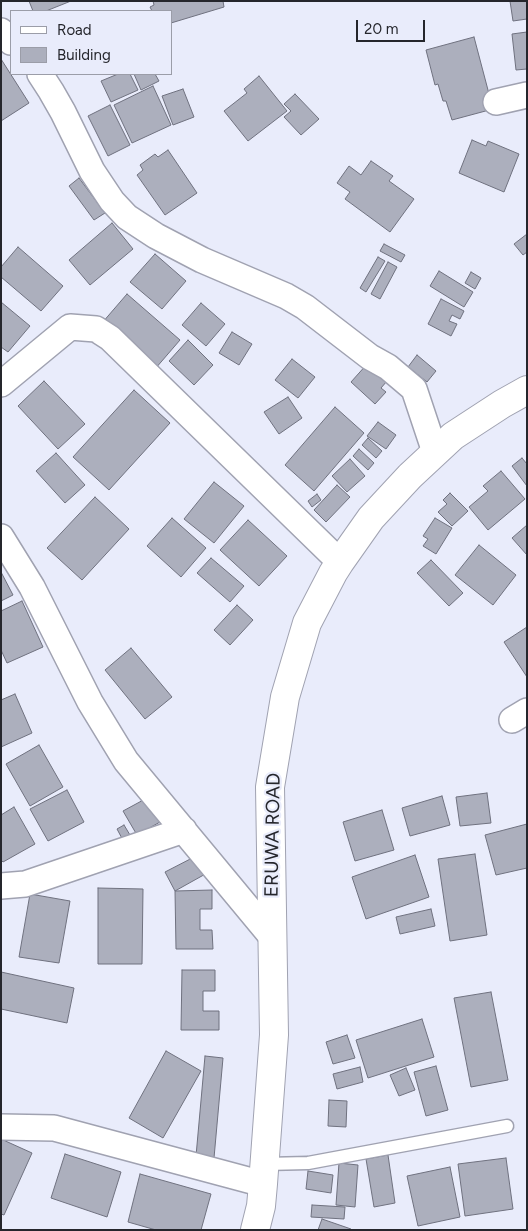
<!DOCTYPE html>
<html>
<head>
<meta charset="utf-8">
<style>
  body { margin:0 }
  #map { position:relative; width:528px; height:1231px; overflow:hidden; background:#e9ecfb; font-family:Figtree,sans-serif }
  canvas { display:block }
  .frame { position:absolute; inset:0; border:2px solid #25262c; pointer-events:none }
  .legend { position:absolute; left:10px; top:10px; width:162px; height:65px; box-sizing:border-box; background:#e9ecfb; border:1px solid #9b9da8; margin:0; padding:6px 9px; list-style:none; font-size:15px; color:#25262c }
  .legend li { display:flex; align-items:center; gap:10px; height:25px }
  .legend b { width:25px; border:1px solid #9b9da8 }
  .scale { position:absolute; left:356px; top:20px; width:69px; height:22px; box-sizing:border-box; border:2px solid #25262c; border-top:0; padding-left:6px; font-size:15px; line-height:18px; white-space:nowrap; color:#25262c; -webkit-text-stroke:4px #e9ecfb; paint-order:stroke }
</style>
</head>
<body>
<div id="map">
<canvas width="528" height="1231"></canvas>
<div class="frame"></div>
<ul class="legend">
<li><b style="height:6px;background:#fff"></b>Road</li>
<li><b style="height:14px;background:#acafbd"></b>Building</li>
</ul>
<div class="scale">20 m</div>
</div>
<script>
const c = document.querySelector('canvas').getContext('2d');
c.lineJoin = 'round';
function fill(path, color) {
  c.fillStyle = color;
  c.fill(path, 'evenodd');
}
function toPath(rows) {
  const path = new Path2D();
  for (const r of rows) {
    path.moveTo(r[0], r[1]);
    for (let i = 2; i < r.length; i += 2) path.lineTo(r[i], r[i + 1]);
  }
  return path;
}
function strokePath(path, color, width, dash) {
  c.strokeStyle = color;
  c.lineWidth = width;
  c.lineCap = dash ? 'butt' : 'round';
  c.setLineDash(dash || []);
  c.stroke(path);
}
function write(font, color, halo, rows, align = 'center') {
  c.font = font + ' Figtree,sans-serif';
  c.lineWidth = 4.5;
  c.setLineDash([]);
  c.textBaseline = 'middle';
  c.strokeStyle = halo;
  c.fillStyle = color;
  for (const [text, x, y, turn = 0] of rows) {
    c.save();
    c.translate(x, y);
    c.rotate((+turn || 0) * Math.PI / 180);
    c.textAlign = isNaN(turn) ? turn : align;
    if (halo) c.strokeText(text, 0, 0);
    c.fillText(text, 0, 0);
    c.restore();
  }
}
const building = toPath([
  [29,1,71,1,46,11,33,11,29,1],
  [153,1,223,1,224,7,171,23,171,11,152,11,150,7,154,5,153,1],
  [510,1,527,1,527,19,513,21,510,1],
  [527,32,527,69,516,70,512,34,527,32],
  [474,37,493,109,452,120,446,101,443,101,438,84,435,85,426,50,474,37],
  [1,59,29,103,1,121,1,59],
  [118,74,130,74,138,90,111,102,101,81,118,74],
  [134,74,155,74,159,81,141,90,134,74],
  [259,76,287,111,248,141,224,111,247,93,244,89,259,76],
  [153,86,171,125,132,143,114,105,153,86],
  [183,89,194,117,173,125,162,96,183,89],
  [295,94,319,119,301,135,284,117,291,111,284,104,295,94],
  [110,105,130,145,108,156,88,116,110,105],
  [472,140,486,146,488,141,519,154,504,192,459,173,472,140],
  [168,150,197,193,165,215,137,175,143,170,140,165,155,154,158,157,168,150],
  [371,161,393,176,389,181,414,199,390,232,345,199,350,192,337,183,349,166,361,175,371,161],
  [79,178,105,213,94,220,69,186,79,178],
  [112,223,133,249,90,285,69,260,112,223],
  [527,234,527,252,523,255,514,244,527,234],
  [384,244,405,255,401,262,380,251,384,244],
  [18,247,63,286,41,311,1,277,1,267,18,247],
  [155,254,186,281,162,309,130,282,155,254],
  [378,257,385,261,366,292,360,288,378,257],
  [388,262,397,267,380,299,371,294,388,262],
  [439,271,473,292,464,307,430,286,439,271],
  [471,272,481,278,475,289,465,283,471,272],
  [127,294,180,340,155,369,102,323,127,294],
  [441,299,464,311,460,319,452,315,449,321,457,324,451,336,428,324,441,299],
  [1,302,30,326,8,352,1,347,1,302],
  [201,303,225,324,206,346,182,325,201,303],
  [232,332,252,344,239,365,219,353,232,332],
  [188,340,213,365,194,385,169,361,188,340],
  [417,355,436,371,427,382,408,367,417,355],
  [292,359,315,377,298,398,275,380,292,359],
  [368,363,387,381,381,388,386,392,375,404,351,382,368,363],
  [44,381,85,424,58,449,18,406,44,381],
  [134,390,170,423,109,490,73,457,134,390],
  [288,397,302,418,279,434,264,412,288,397],
  [335,407,364,433,314,491,285,465,335,407],
  [378,422,396,435,386,449,367,436,378,422],
  [368,438,382,451,376,458,362,445,368,438],
  [359,449,374,463,368,470,353,456,359,449],
  [56,453,85,485,65,503,36,471,56,453],
  [522,458,527,464,527,486,512,466,522,458],
  [350,459,365,476,347,492,332,476,350,459],
  [501,471,525,499,488,530,469,507,488,491,483,486,501,471],
  [214,482,244,506,214,543,184,519,214,482],
  [337,485,350,497,326,522,314,510,337,485],
  [450,493,468,511,452,526,438,512,447,504,443,500,450,493],
  [317,494,321,500,312,507,308,501,317,494],
  [95,497,129,529,82,580,47,548,95,497],
  [172,518,206,548,181,577,147,546,172,518],
  [435,518,452,528,436,554,423,546,428,539,423,536,435,518],
  [248,520,287,556,259,586,220,550,248,520],
  [527,525,527,555,512,538,527,525],
  [479,545,516,575,493,605,455,575,479,545],
  [211,558,244,586,230,602,197,573,211,558],
  [431,560,463,593,449,606,417,573,431,560],
  [1,572,13,595,1,601,1,572],
  [22,601,43,647,7,663,1,650,1,611,22,601],
  [237,605,253,620,230,645,214,630,237,605],
  [527,627,527,677,504,642,527,627],
  [131,648,172,697,145,719,105,670,131,648],
  [15,694,32,733,1,747,1,700,15,694],
  [39,745,63,787,30,806,6,764,39,745],
  [67,790,84,822,48,841,30,809,67,790],
  [487,793,491,823,460,826,456,797,487,793],
  [442,796,450,825,410,836,402,808,442,796],
  [147,798,160,822,137,835,123,811,147,798],
  [14,807,35,844,3,862,1,860,1,815,14,807],
  [382,810,394,850,355,861,343,822,382,810],
  [527,824,527,868,496,875,485,835,527,824],
  [124,825,133,840,125,844,117,829,124,825],
  [200,854,209,872,175,891,165,872,200,854],
  [475,854,487,935,450,941,438,859,475,854],
  [415,855,429,897,366,919,352,877,415,855],
  [98,888,143,889,142,964,98,964,98,888],
  [212,890,212,909,200,909,200,930,212,930,213,949,176,949,175,891,212,890],
  [30,894,70,901,59,963,19,957,30,894],
  [431,909,435,926,400,934,396,917,431,909],
  [182,970,215,970,215,991,203,991,203,1011,219,1011,219,1030,181,1030,182,970],
  [1,972,74,988,67,1023,1,1009,1,972],
  [491,992,508,1080,471,1087,454,998,491,992],
  [422,1019,434,1057,368,1078,356,1040,422,1019],
  [347,1035,355,1058,333,1064,326,1042,347,1035],
  [166,1051,201,1071,163,1138,129,1118,166,1051],
  [205,1056,223,1058,214,1158,196,1156,205,1056],
  [436,1066,448,1110,426,1116,414,1072,436,1066],
  [360,1067,363,1082,337,1089,333,1074,360,1067],
  [406,1068,415,1090,399,1096,390,1075,406,1068],
  [329,1100,347,1101,346,1127,328,1126,329,1100],
  [1,1139,32,1153,4,1215,1,1214,1,1139],
  [65,1154,121,1172,107,1217,51,1198,65,1154],
  [388,1155,395,1203,374,1207,366,1159,388,1155],
  [506,1158,513,1209,465,1216,458,1164,506,1158],
  [339,1163,358,1165,355,1207,336,1205,339,1163],
  [450,1167,460,1217,418,1226,407,1176,450,1167],
  [308,1171,333,1175,331,1193,306,1189,308,1171],
  [140,1174,211,1194,201,1230,156,1230,128,1222,140,1174],
  [312,1205,345,1207,344,1219,311,1217,312,1205],
  [322,1219,351,1229,351,1230,318,1230,322,1219]
]);
fill(building, '#acafbd');
strokePath(building, '#6f717f', 1);
const service = toPath([
  [265,1164,308,1163,507,1126]
]);
const minor = toPath([
  [1,31,11,42],
  [40,74,51,91,63,112,92,171,112,201,127,217,156,236,202,260,286,296,305,307,370,357,388,367,414,389,435,452],
  [496,102,527,95],
  [1,384,70,327,96,329,110,338,340,562],
  [1,537,32,587,90,702,126,761,272,937],
  [512,720,527,711],
  [1,886,25,884,184,830],
  [1,1127,54,1128,263,1184]
]);
const secondary = toPath([
  [255,1230,261,1206,263,1184,274,1035,270,787,285,697,307,623,333,573,340,562,371,518,410,476,453,436,502,404,527,390]
]);
strokePath(service, '#a0a2b1', 15);
strokePath(minor, '#a0a2b1', 28);
strokePath(secondary, '#a0a2b1', 30);
strokePath(service, '#fff', 12);
strokePath(minor, '#fff', 25);
strokePath(secondary, '#fff', 28);
write('19px', '#25262c', '#e9ecfb', [
  ["ERUWA ROAD",273,835,-89]
]);
</script>
</body>
</html>
